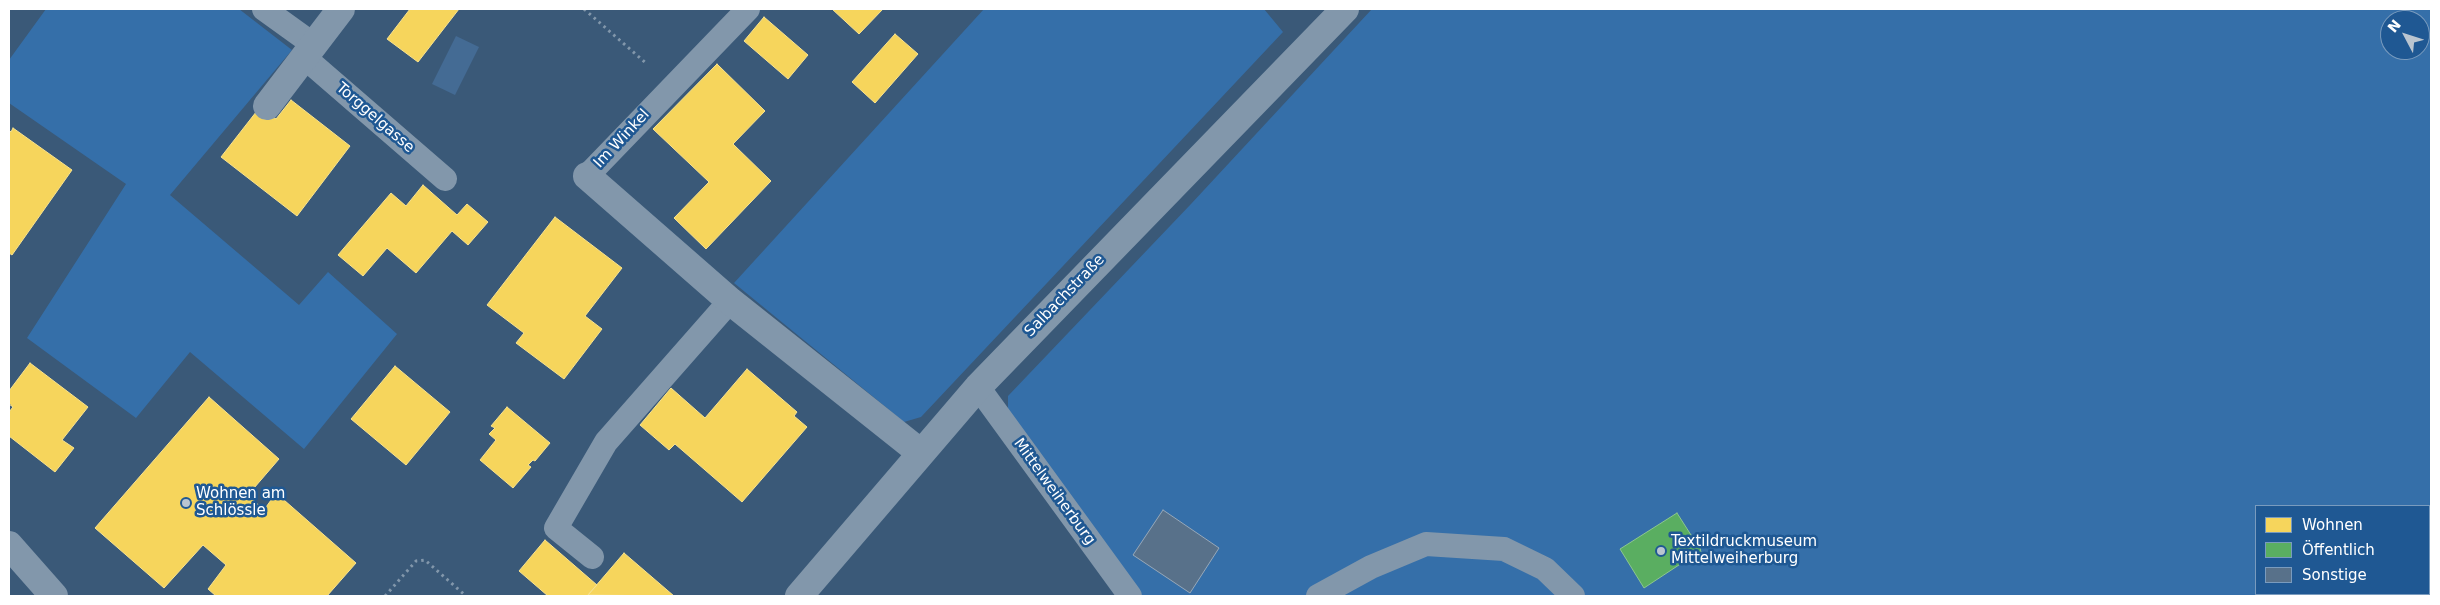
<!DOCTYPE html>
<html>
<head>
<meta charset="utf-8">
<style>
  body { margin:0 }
  #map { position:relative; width:2440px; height:605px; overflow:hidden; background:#3a5978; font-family:"DejaVu Sans",sans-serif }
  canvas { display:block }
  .frame { position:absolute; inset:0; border:10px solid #fff; pointer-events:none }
  .legend { position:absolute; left:2255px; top:505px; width:175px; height:90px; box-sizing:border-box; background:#1f5893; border:1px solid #799bbe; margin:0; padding:6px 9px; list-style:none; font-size:15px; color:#fff }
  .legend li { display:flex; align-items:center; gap:10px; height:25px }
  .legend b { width:25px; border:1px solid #799bbe }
  .north { position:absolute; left:2380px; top:10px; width:50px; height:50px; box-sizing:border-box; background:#1f5893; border:1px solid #799bbe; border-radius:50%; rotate:310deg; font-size:14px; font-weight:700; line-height:20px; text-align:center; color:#fff }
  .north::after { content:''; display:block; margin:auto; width:18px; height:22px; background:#bac5d0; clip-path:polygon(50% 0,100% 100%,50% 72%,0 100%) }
</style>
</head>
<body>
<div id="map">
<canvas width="2440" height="605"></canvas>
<div class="frame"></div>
<ul class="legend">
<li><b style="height:14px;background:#f6d55c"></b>Wohnen</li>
<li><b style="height:14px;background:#5aae61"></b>Öffentlich</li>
<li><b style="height:14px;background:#58718a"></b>Sonstige</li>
</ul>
<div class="north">N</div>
</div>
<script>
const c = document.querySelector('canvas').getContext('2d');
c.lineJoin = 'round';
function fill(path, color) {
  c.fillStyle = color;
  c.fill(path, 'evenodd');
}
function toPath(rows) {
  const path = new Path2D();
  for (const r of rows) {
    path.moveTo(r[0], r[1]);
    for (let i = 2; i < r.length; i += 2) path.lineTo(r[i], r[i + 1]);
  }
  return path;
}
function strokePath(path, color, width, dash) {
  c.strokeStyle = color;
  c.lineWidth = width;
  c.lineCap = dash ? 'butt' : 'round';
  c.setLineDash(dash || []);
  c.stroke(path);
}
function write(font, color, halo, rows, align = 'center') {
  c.font = font + ' "DejaVu Sans",sans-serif';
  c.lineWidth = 5;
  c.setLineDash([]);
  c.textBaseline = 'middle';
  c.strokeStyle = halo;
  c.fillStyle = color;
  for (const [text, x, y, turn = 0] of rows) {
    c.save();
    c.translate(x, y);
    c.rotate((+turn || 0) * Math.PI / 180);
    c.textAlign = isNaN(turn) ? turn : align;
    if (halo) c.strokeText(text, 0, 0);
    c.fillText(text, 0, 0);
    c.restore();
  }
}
fill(toPath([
  [46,9,239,9,292,50,170,195,299,305,328,272,397,334,304,449,190,352,136,418,27,338,126,184,9,103,9,60],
  [984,9,1264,9,1283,32,921,417,904,422,734,283],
  [1372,9,2431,9,2431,596,1141,596,1008,416,1008,396,1191,204],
  [2390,20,2420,20,2420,50,2390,50],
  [2256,506,2429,506,2429,594,2256,594]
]), '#356fa9');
fill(toPath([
  [456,36,479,47,455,95,432,84]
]), '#446b94');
const homes = toPath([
  [410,9,459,9,418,62,387,39,410,9],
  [832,9,883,9,859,34,832,9],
  [764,17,808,55,788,79,744,41,764,17],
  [895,34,918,54,875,103,852,82,895,34],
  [717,64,765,111,733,144,771,181,706,249,674,218,709,182,653,129,717,64],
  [291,100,350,146,297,216,221,157,260,107,276,119,291,100],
  [13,128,72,170,12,255,9,253,9,130,11,132,13,128],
  [423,185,457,215,467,204,488,222,468,245,452,231,416,273,387,248,363,276,338,255,391,193,406,206,423,185],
  [555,217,622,268,585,316,602,329,564,379,516,343,524,333,487,305,555,217],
  [30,363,88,407,62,440,74,448,55,472,9,436,9,412,13,407,9,404,9,391,30,363],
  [395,366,450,412,406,465,351,419,395,366],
  [747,369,797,412,794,416,807,427,742,502,675,444,669,450,640,425,671,388,705,418,747,369],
  [209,397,279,459,248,495,264,510,276,493,356,563,327,596,216,596,208,589,226,565,203,545,164,588,95,528,209,397],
  [507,407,550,443,535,461,533,460,528,465,531,467,513,488,480,460,496,440,489,434,495,428,491,426,507,407],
  [545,540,597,585,587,596,548,596,519,571,545,540],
  [624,553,674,596,588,595,624,553]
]);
fill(homes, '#f6d55c');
strokePath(homes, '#f9e28d', 1);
const public = toPath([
  [1677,513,1691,535,1699,540,1701,553,1695,560,1685,561,1644,588,1620,549,1677,513]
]);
fill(public, '#5aae61');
strokePath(public, '#8cc690', 1);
const building = toPath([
  [1163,510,1219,548,1190,593,1133,555,1163,510]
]);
fill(building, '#58718a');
strokePath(building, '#97a8b9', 1);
strokePath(toPath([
  [584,9,647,64],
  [9,405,9,404],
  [2429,531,2431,530],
  [385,596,416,561,425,560,466,596],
  [2286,596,2292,594]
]), '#8297ab', 3, [2.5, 4]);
strokePath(toPath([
  [264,9,314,45],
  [304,57,445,179],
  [587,176,748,9],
  [978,387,1130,596],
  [592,557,556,528,606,442,730,301],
  [1318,596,1371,567,1426,544,1504,549,1545,569,1573,596]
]), '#8297ab', 24);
strokePath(toPath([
  [267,106,341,9],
  [587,176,730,301,921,453],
  [9,545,54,596],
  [799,596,978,387,1345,9]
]), '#8297ab', 28);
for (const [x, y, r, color] of [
  [186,503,5,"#bac5d0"],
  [1661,551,5,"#bac5d0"]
]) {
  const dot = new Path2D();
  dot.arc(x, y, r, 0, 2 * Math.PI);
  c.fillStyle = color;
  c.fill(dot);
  strokePath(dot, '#1f5893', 2);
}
write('15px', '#fff', '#1f5893', [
  ["Torggelgasse",375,118,41],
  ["Im Winkel",622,139,-47],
  ["Salbachstraße",1065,296,-46],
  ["Mittelweiherburg",1054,492,54]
]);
write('15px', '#fff', '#1f5893', [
  ["Wohnen am",196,494],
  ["Schlössle",196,511],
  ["Textildruckmuseum",1671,542],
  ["Mittelweiherburg",1671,559]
], 'left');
</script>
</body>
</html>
